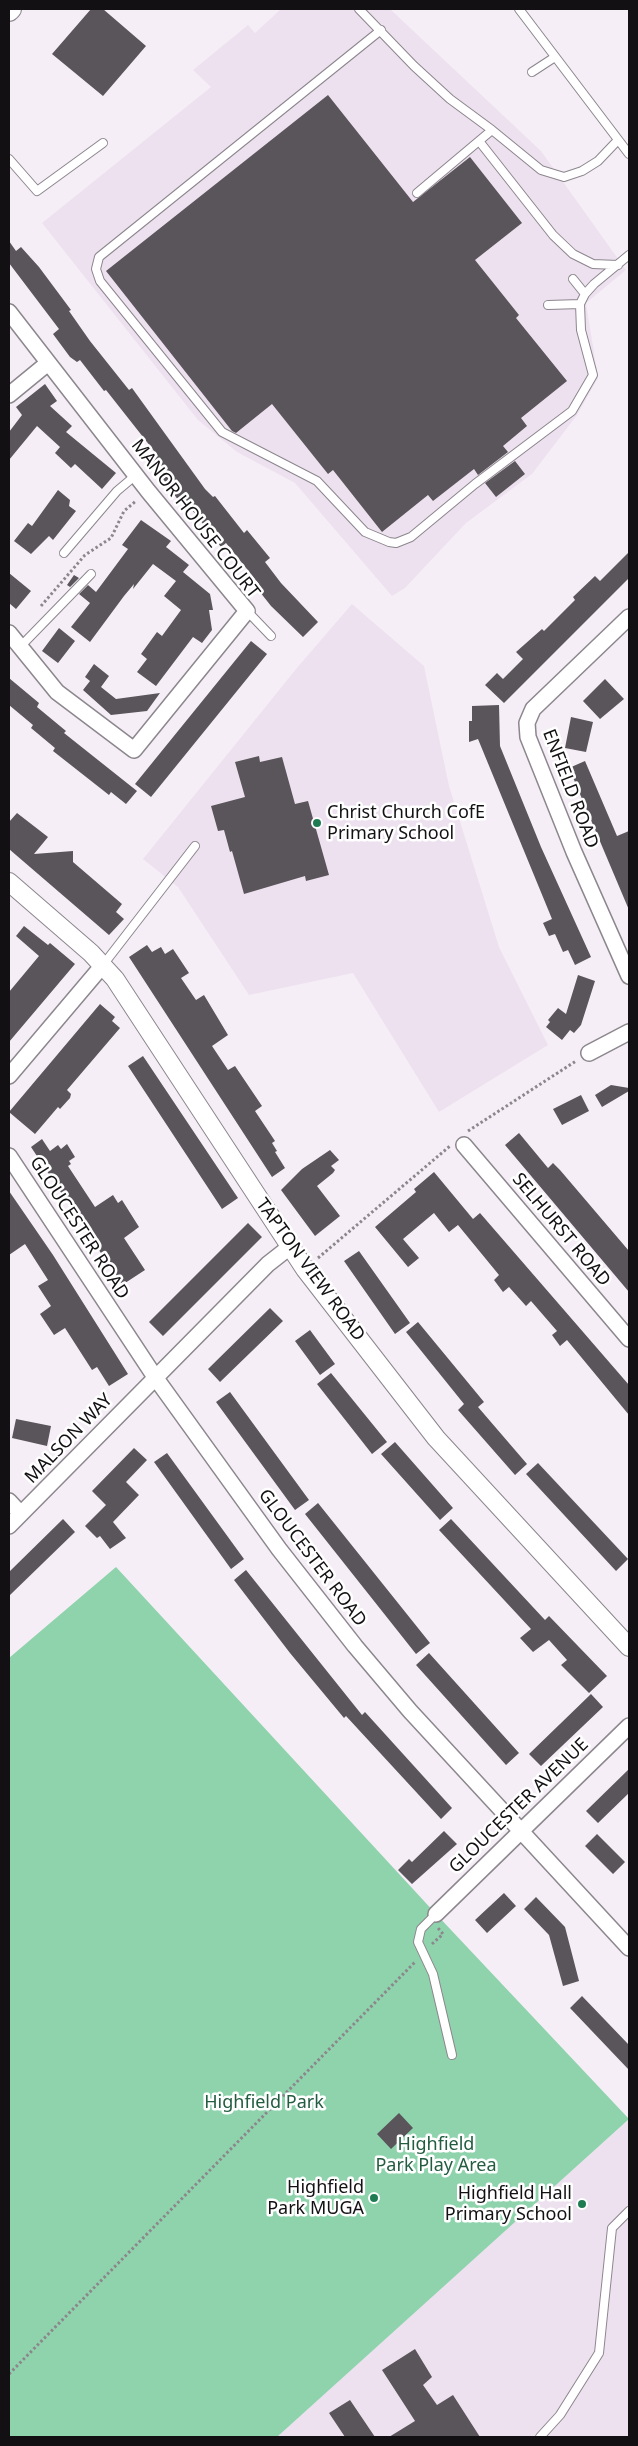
<!DOCTYPE html>
<html>
<head>
<meta charset="utf-8">
<style>
  body { margin:0 }
  #map { position:relative; width:638px; height:2446px; overflow:hidden; background:#f5eef6; font-family:"Noto Sans",sans-serif }
  canvas { display:block }
  .frame { position:absolute; inset:0; border:10px solid #131013; pointer-events:none }
</style>
</head>
<body>
<div id="map">
<canvas width="638" height="2446"></canvas>
<div class="frame"></div>
</div>
<script>
const c = document.querySelector('canvas').getContext('2d');
c.lineJoin = 'round';
function fill(path, color) {
  c.fillStyle = color;
  c.fill(path, 'evenodd');
}
function toPath(rows) {
  const path = new Path2D();
  for (const r of rows) {
    path.moveTo(r[0], r[1]);
    for (let i = 2; i < r.length; i += 2) path.lineTo(r[i], r[i + 1]);
  }
  return path;
}
function strokePath(path, color, width, dash) {
  c.strokeStyle = color;
  c.lineWidth = width;
  c.lineCap = dash ? 'butt' : 'round';
  c.setLineDash(dash || []);
  c.stroke(path);
}
function write(font, color, halo, rows, align = 'center') {
  c.font = font + ' "Noto Sans",sans-serif';
  c.lineWidth = 5;
  c.setLineDash([]);
  c.textBaseline = 'middle';
  c.strokeStyle = halo;
  c.fillStyle = color;
  for (const [text, x, y, turn = 0] of rows) {
    c.save();
    c.translate(x, y);
    c.rotate((+turn || 0) * Math.PI / 180);
    c.textAlign = isNaN(turn) ? turn : align;
    if (halo) c.strokeText(text, 0, 0);
    c.fillText(text, 0, 0);
    c.restore();
  }
}
fill(toPath([
  [281,9,390,9,541,151,626,270,586,303,598,378,577,415,532,474,466,523,405,588,392,596,295,483,237,452,198,420,42,223,211,87,193,70,248,25,255,33],
  [352,604,424,666,449,786,499,947,548,1045,439,1112,353,973,249,995,178,887,143,859,296,669],
  [629,2119,629,2437,277,2437,440,2289]
]), '#ede1f0');
fill(toPath([
  [116,1567,436,1914,629,2119,277,2437,9,2437,9,1658]
]), '#8fd3ad');
fill(toPath([
  [91,9,103,9,146,46,103,96,52,54],
  [328,95,413,202,470,157,522,223,475,260,519,315,516,318,567,381,521,418,527,426,503,446,508,452,478,475,474,469,433,501,428,495,382,532,333,470,328,474,272,404,236,433,232,431,106,271],
  [9,241,16,251,21,247,39,267,71,310,69,311,90,341,129,390,132,388,205,489,213,497,215,496,244,533,247,530,270,558,265,562,281,583,318,622,303,637,271,606,256,587,259,584,226,543,221,547,185,501,181,504,151,462,158,456,106,390,104,391,80,360,77,362,70,357,53,334,59,329,9,263],
  [45,384,57,401,50,406,72,426,66,432,116,473,102,489,75,464,71,468,55,453,60,447,37,426,9,460,9,432,22,415,16,407],
  [515,461,525,474,496,497,485,483],
  [58,490,70,500,69,506,76,511,53,540,49,536,31,554,14,541,28,523,32,526],
  [141,520,171,541,166,547,189,565,183,572,210,594,213,610,209,610,212,630,202,643,193,637,156,686,137,672,147,659,141,654,157,632,162,636,181,610,164,596,176,581,153,564,133,589,134,584,124,596,90,642,71,627,90,603,79,594,88,585,96,592,128,549,122,545],
  [629,552,629,578,504,703,485,685,497,673,503,679,523,659,516,652,542,629,544,631,575,600,573,597,595,576,600,581],
  [9,573,31,591,16,609,9,603],
  [74,575,79,578,70,587,67,585],
  [59,628,75,641,58,663,42,651],
  [251,641,267,654,151,797,135,784],
  [94,664,109,676,101,687,116,699,160,693,147,711,111,715,83,690,90,681,85,677],
  [9,678,39,703,37,707,66,731,64,733,137,791,126,804,111,792,109,795,53,751,55,748,31,728,33,725,9,705],
  [605,679,624,699,600,719,583,701],
  [499,705,500,746,541,847,591,957,575,965,568,950,563,952,555,934,549,936,543,923,552,919,478,739,469,742,469,721,472,721,472,706],
  [571,717,593,722,586,752,565,748],
  [259,756,260,762,282,757,295,804,308,801,329,875,306,881,305,876,244,894,232,851,230,852,224,830,218,831,211,806,245,797,235,762],
  [585,761,617,836,629,831,629,910,569,768],
  [17,813,48,837,34,854,73,851,73,862,122,904,116,912,124,919,109,935,9,849,9,822],
  [24,926,48,945,50,943,75,964,9,1042,9,992,39,956,16,936],
  [147,945,152,952,161,947,165,954,173,949,189,973,181,978,196,1000,204,995,228,1035,212,1046,228,1070,235,1066,262,1106,255,1111,275,1141,272,1143,277,1151,275,1152,285,1168,272,1177,129,957],
  [578,975,595,981,581,1025,574,1033,570,1030,562,1040,546,1027,550,1022,548,1020,558,1008,566,1014],
  [100,1004,115,1017,112,1021,120,1028,67,1090,71,1094,70,1098,60,1109,58,1107,35,1134,9,1112],
  [143,1056,238,1198,222,1209,128,1066],
  [611,1085,629,1088,629,1091,602,1107,595,1095],
  [581,1095,589,1111,562,1125,553,1109],
  [519,1133,548,1168,553,1163,560,1170,629,1251,629,1292,505,1145],
  [42,1139,50,1151,58,1145,61,1149,67,1144,75,1157,69,1161,71,1164,68,1166,95,1207,113,1195,118,1203,122,1200,139,1227,124,1238,145,1270,122,1285,31,1147],
  [330,1150,339,1160,331,1166,335,1170,333,1173,317,1186,340,1216,315,1236,281,1190,302,1169],
  [434,1172,473,1219,480,1213,629,1385,629,1415,567,1340,560,1346,552,1335,557,1331,531,1301,526,1306,509,1287,503,1292,494,1280,499,1275,458,1225,449,1232,434,1213,403,1239,419,1258,408,1267,375,1227,416,1192,414,1189],
  [9,1191,53,1255,128,1374,109,1386,97,1367,92,1370,65,1328,54,1335,40,1314,51,1306,38,1286,48,1280,25,1244,9,1255],
  [248,1223,262,1237,163,1336,149,1322],
  [359,1251,410,1323,395,1334,344,1261],
  [270,1308,283,1321,220,1382,208,1369],
  [418,1322,484,1402,478,1407,527,1464,515,1475,458,1410,464,1404,406,1332],
  [310,1330,335,1364,320,1375,295,1341],
  [331,1373,387,1442,372,1454,317,1384],
  [230,1392,309,1500,295,1510,216,1402],
  [16,1419,51,1426,47,1446,12,1438],
  [395,1442,453,1508,440,1520,381,1454],
  [134,1448,147,1460,126,1482,139,1495,113,1522,126,1538,110,1549,100,1536,97,1538,85,1526,106,1505,92,1491],
  [167,1453,244,1559,231,1569,154,1462],
  [538,1463,628,1559,616,1571,526,1474],
  [318,1503,430,1643,416,1654,305,1514],
  [63,1519,75,1532,9,1596,9,1572],
  [451,1519,545,1620,549,1616,607,1676,589,1693,561,1665,567,1660,549,1640,533,1652,520,1638,531,1629,439,1530],
  [246,1570,362,1715,365,1712,452,1808,441,1819,346,1716,344,1718,290,1653,234,1580],
  [429,1653,519,1753,506,1765,416,1665],
  [591,1694,603,1707,541,1766,529,1754],
  [629,1769,629,1793,598,1823,586,1811],
  [444,1831,457,1844,412,1884,398,1870,409,1859,412,1862],
  [597,1834,625,1862,613,1874,585,1846],
  [504,1893,516,1906,487,1933,475,1920],
  [536,1897,565,1927,579,1981,563,1986,549,1935,524,1909],
  [582,1996,629,2045,629,2070,570,2008],
  [399,2113,413,2128,391,2149,377,2134],
  [415,2349,432,2377,423,2385,437,2405,453,2395,480,2437,389,2437,415,2421,382,2370],
  [350,2400,375,2437,345,2437,329,2413]
]), '#5a545b');
const service = toPath([
  [359,9,414,66,450,99,492,130,541,170,564,177,582,171,598,161,618,140],
  [519,9,629,154],
  [381,30,99,257,96,269,100,281,222,432,317,481,365,532,389,542,396,543,411,537,475,484,572,411,593,375,581,330,580,304,585,294,594,284,629,255],
  [532,72,555,57],
  [479,141,553,235,573,254,593,264,618,265],
  [9,159,37,191,103,143],
  [417,193,492,130],
  [573,279,585,294],
  [548,305,580,304],
  [64,553,117,491,136,475],
  [247,611,271,636],
  [20,647,91,574],
  [103,965,195,846],
  [436,1914,421,1929,418,1942,433,1974,452,2055],
  [540,2437,560,2415,599,2353,612,2228,629,2211]
]);
const minor = toPath([
  [9,312,148,491,247,611,134,750,57,692,9,633],
  [9,395,48,363],
  [629,617,533,709,527,723,528,737,574,852,629,976],
  [589,1053,629,1032],
  [9,1076,103,965],
  [464,1145,629,1339],
  [9,1156,155,1377,279,1549,355,1646,410,1711,629,1948],
  [9,1501,21,1514],
  [9,1526,268,1264,291,1246],
  [436,1914,629,1726]
]);
const tertiary = toPath([
  [9,882,91,953,115,979,305,1269,436,1438,629,1647]
]);
const secondary = toPath([
  [9,11,11,9]
]);
strokePath(service, '#8c868d', 10);
strokePath(minor, '#8c868d', 18);
strokePath(tertiary, '#8c868d', 20);
strokePath(secondary, '#8c868d', 22);
strokePath(toPath([
  [41,606,85,555,111,538,124,511,136,501],
  [468,1131,576,1061],
  [318,1258,450,1146],
  [432,1944,443,1934,438,1928],
  [9,2374,416,1961]
]), '#8c878c', 3, [2.5, 2.5]);
strokePath(service, '#fff', 8);
strokePath(minor, '#fff', 15);
strokePath(tertiary, '#fff', 18);
strokePath(secondary, '#fff', 20);
for (const [x, y, r, color] of [
  [317,823,5,"#1f7c52"],
  [374,2198,5,"#1f7c52"],
  [582,2204,5,"#1f7c52"]
]) {
  const dot = new Path2D();
  dot.arc(x, y, r, 0, 2 * Math.PI);
  c.fillStyle = color;
  c.fill(dot);
  strokePath(dot, '#fff', 2);
}
write('18px', '#131013', '#fff', [
  ["MANOR HOUSE COURT",195,519,52],
  ["ENFIELD ROAD",570,789,69],
  ["GLOUCESTER ROAD",79,1228,57],
  ["SELHURST ROAD",561,1230,50],
  ["TAPTON VIEW ROAD",310,1270,54],
  ["MALSON WAY",69,1439,-46],
  ["GLOUCESTER ROAD",312,1558,53],
  ["GLOUCESTER AVENUE",519,1806,-44]
]);
write('18px', '#131013', '#fff', [
  ["Christ Church CofE",327,813,"left"],
  ["Primary School",327,834,"left"],
  ["Highfield",364,2188],
  ["Park MUGA",364,2209],
  ["Highfield Hall",572,2194],
  ["Primary School",572,2215]
], 'right');
write('18px', '#225d40', '#fff', [
  ["Highfield Park",264,2103],
  ["Highfield",436,2145],
  ["Park Play Area",436,2166]
]);
</script>
</body>
</html>
